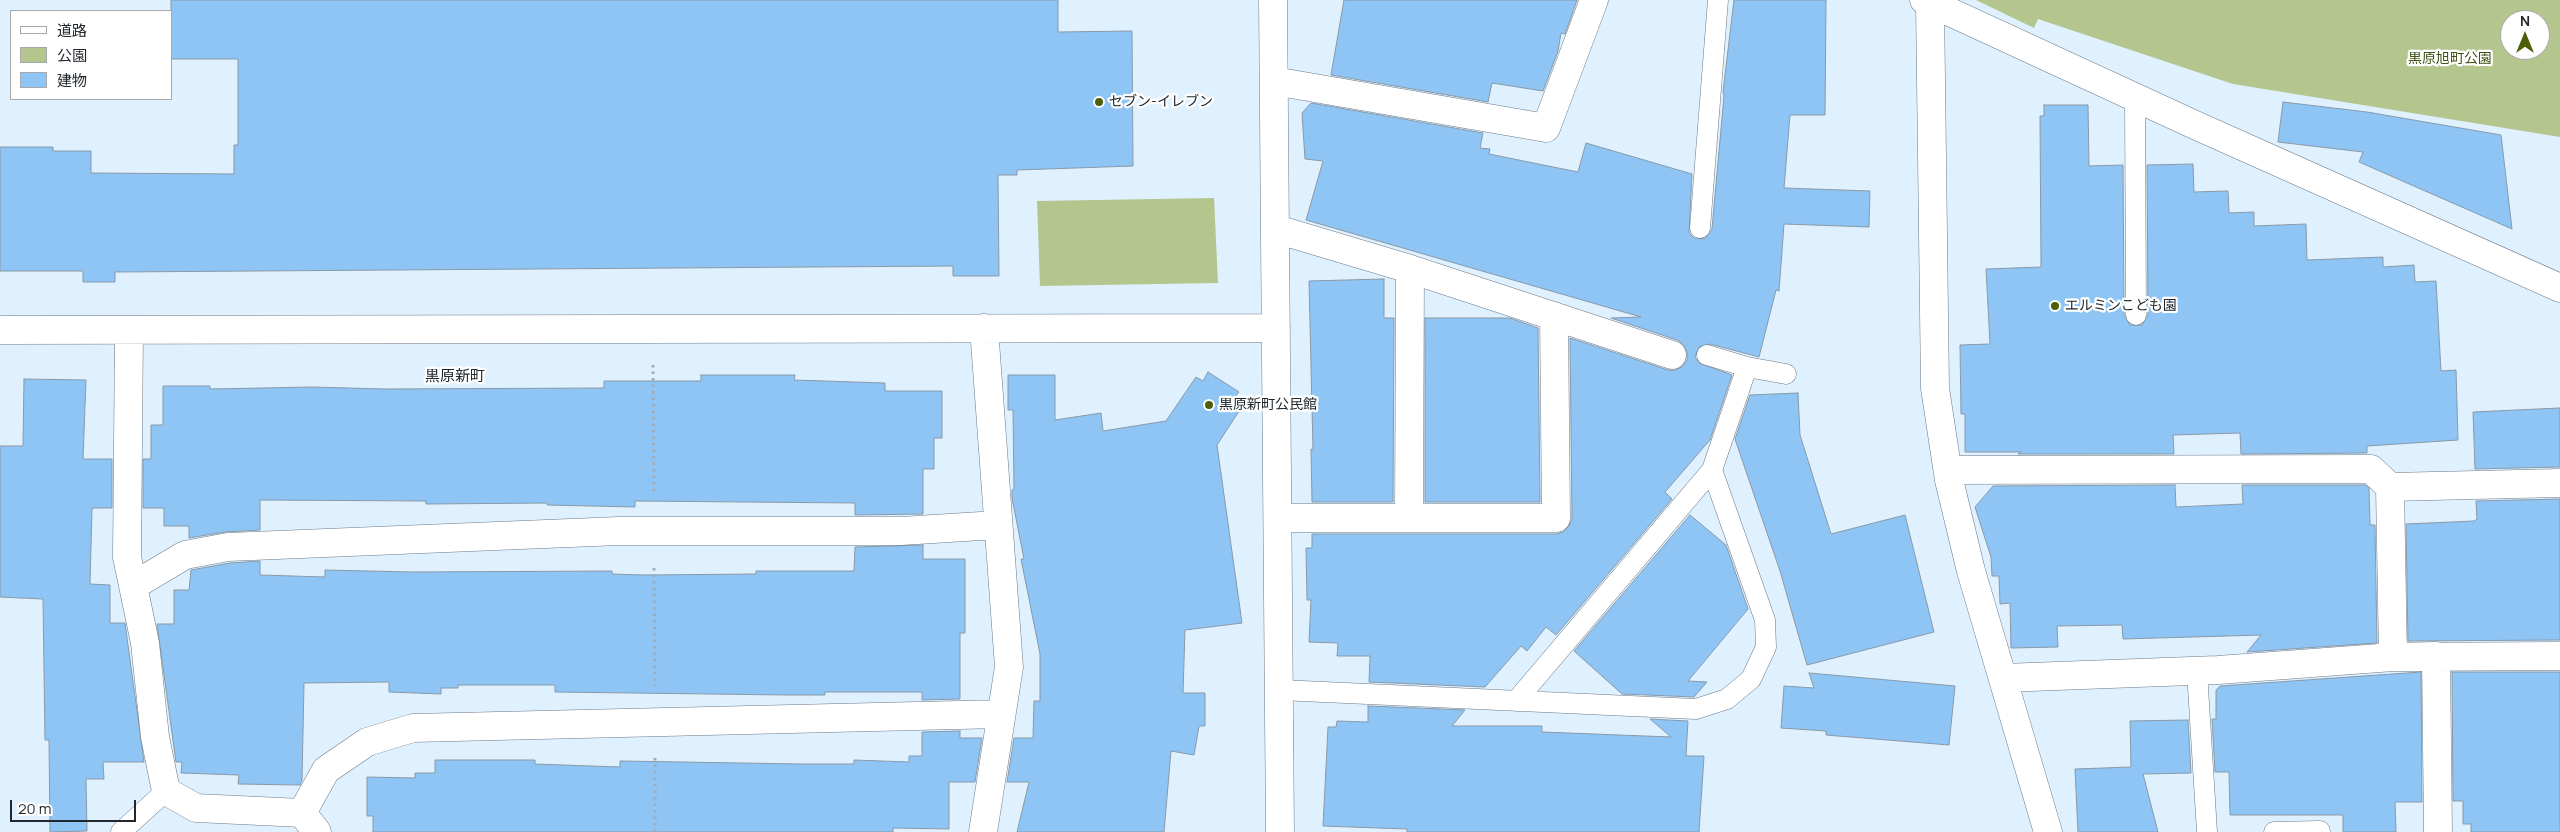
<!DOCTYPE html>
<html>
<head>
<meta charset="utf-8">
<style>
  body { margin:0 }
  #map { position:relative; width:2560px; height:832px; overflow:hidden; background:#dff0ff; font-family:Manrope,"Noto Sans JP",sans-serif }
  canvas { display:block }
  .legend { position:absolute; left:10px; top:10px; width:162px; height:90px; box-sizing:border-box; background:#fff; border:1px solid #a6a9ab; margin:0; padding:6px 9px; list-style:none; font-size:15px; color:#21272d }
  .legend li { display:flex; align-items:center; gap:10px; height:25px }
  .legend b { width:25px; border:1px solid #a6a9ab }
  .north { position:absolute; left:2500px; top:10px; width:50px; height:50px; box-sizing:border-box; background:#fff; border:1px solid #a6a9ab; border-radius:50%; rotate:0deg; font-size:14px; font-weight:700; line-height:20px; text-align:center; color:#21272d }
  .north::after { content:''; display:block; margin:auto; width:18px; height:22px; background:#4c5f06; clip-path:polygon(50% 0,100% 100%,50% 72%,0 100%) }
  .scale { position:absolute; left:10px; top:800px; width:126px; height:22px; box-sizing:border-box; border:2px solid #21272d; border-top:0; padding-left:6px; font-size:15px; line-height:18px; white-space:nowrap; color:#21272d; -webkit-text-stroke:4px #fff; paint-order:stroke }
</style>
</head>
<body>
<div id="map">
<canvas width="2560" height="832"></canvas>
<ul class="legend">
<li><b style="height:6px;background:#fff"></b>道路</li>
<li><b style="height:14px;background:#b4c68e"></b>公園</li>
<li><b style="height:14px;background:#8ec5f4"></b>建物</li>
</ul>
<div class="north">N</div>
<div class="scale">20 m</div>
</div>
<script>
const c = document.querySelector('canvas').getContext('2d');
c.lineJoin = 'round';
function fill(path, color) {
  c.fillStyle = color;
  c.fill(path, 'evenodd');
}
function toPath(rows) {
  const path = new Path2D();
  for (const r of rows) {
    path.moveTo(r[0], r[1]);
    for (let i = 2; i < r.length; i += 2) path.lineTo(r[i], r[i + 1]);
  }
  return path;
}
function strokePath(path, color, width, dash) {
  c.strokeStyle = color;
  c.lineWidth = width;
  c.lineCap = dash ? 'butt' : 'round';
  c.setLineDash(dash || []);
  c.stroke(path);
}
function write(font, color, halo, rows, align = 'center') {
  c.font = font + ' Manrope,"Noto Sans JP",sans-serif';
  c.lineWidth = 4.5;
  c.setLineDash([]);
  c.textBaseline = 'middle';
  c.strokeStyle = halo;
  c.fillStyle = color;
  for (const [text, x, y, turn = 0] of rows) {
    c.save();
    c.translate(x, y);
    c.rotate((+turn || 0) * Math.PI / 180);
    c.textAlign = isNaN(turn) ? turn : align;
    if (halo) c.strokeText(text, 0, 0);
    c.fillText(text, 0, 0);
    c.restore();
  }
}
fill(toPath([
  [1976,0,2560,0,2560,137,2233,84,2038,19,2034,28],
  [2510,20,2540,20,2540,50,2510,50],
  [1214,198,1218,283,1040,286,1037,201]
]), '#b4c68e');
const building = toPath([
  [171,0,1058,0,1058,32,1132,31,1133,166,1017,170,1017,175,998,175,999,276,953,276,953,266,115,272,115,282,83,282,83,271,0,271,0,147,53,147,53,151,91,151,91,173,234,174,234,145,238,145,238,59,171,59,171,0],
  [1344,0,1577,0,1565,34,1561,33,1558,51,1543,91,1492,83,1488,102,1331,75,1344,0],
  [1734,0,1826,0,1825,115,1790,115,1784,188,1870,191,1869,227,1784,224,1779,291,1776,290,1759,357,1710,344,1699,347,1695,357,1699,363,1732,375,1710,440,1665,492,1672,499,1556,635,1546,627,1527,651,1521,646,1485,687,1369,682,1370,656,1337,656,1338,643,1309,642,1311,600,1307,600,1306,548,1312,548,1312,534,1556,534,1563,532,1569,526,1572,518,1570,338,1668,370,1675,370,1682,367,1687,360,1687,352,1684,345,1677,340,1611,318,1641,317,1306,220,1323,161,1305,159,1302,113,1311,103,1483,133,1480,148,1490,149,1489,154,1578,172,1586,143,1692,174,1689,233,1694,238,1705,239,1712,229,1724,96,1723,92,1734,0],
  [2283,102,2367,112,2501,135,2512,229,2359,162,2363,152,2278,142,2283,102],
  [2044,105,2088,105,2089,166,2123,165,2124,315,2130,325,2142,325,2148,315,2147,165,2193,164,2194,192,2228,191,2229,213,2254,212,2254,226,2306,224,2307,260,2383,257,2383,267,2414,265,2415,282,2436,281,2441,371,2456,370,2458,440,2367,446,2367,453,2241,454,2240,433,2173,435,2174,454,2018,454,2021,452,1965,452,1965,414,1961,414,1960,345,1990,344,1986,269,2041,267,2040,116,2044,116,2044,105],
  [1384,279,1384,318,1394,318,1393,502,1312,502,1311,449,1313,450,1309,281,1384,279],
  [1425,318,1510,318,1538,328,1540,502,1425,502,1425,318],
  [1208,372,1239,392,1233,399,1243,405,1217,445,1242,623,1185,630,1183,693,1205,693,1205,726,1199,726,1194,755,1171,751,1164,832,1017,832,1029,782,1007,782,1014,738,1033,738,1034,701,1040,701,1040,654,1021,559,1024,559,1012,498,1012,490,1014,489,1013,410,1008,410,1008,375,1055,375,1055,420,1101,413,1103,431,1166,421,1196,377,1203,381,1208,372],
  [701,375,795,375,794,380,885,383,885,391,942,391,942,438,934,438,934,469,923,469,923,514,855,515,855,503,635,501,635,507,547,505,547,503,426,504,426,501,260,500,260,530,225,532,189,538,189,526,164,526,164,508,143,508,143,459,151,459,151,425,163,425,163,386,210,386,210,389,312,387,385,389,604,388,604,381,701,381,701,375],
  [24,379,86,380,83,459,112,459,112,508,92,508,90,584,110,585,110,623,125,623,144,762,103,762,104,779,86,779,87,831,50,832,49,740,45,740,43,599,0,597,0,446,23,446,24,379],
  [1798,393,1800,435,1831,534,1905,515,1934,632,1807,665,1780,571,1735,439,1750,395,1798,393],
  [2560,408,2560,467,2475,469,2473,412,2560,408],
  [2175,485,2176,507,2243,504,2242,485,2365,485,2369,488,2370,525,2375,525,2377,643,2247,652,2261,635,2123,639,2122,625,2057,626,2058,647,2011,648,2010,603,2000,604,1999,576,1992,576,1991,557,1975,507,1993,486,2175,485],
  [2560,499,2560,640,2408,641,2406,524,2474,521,2477,519,2476,501,2560,499],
  [1690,515,1726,545,1748,609,1688,681,1707,682,1694,697,1622,694,1574,651,1690,515],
  [923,545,923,559,965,559,965,633,960,633,960,699,922,700,922,692,825,692,825,695,786,695,555,692,555,685,458,685,458,688,441,688,441,694,389,692,389,682,304,683,302,780,300,785,238,784,239,775,181,773,182,762,176,762,157,624,174,624,174,590,189,590,191,570,230,563,260,561,260,575,325,577,325,570,412,572,612,571,612,574,643,575,756,574,756,571,854,571,855,547,923,545],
  [2421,672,2422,802,2395,802,2396,832,2343,832,2343,815,2230,815,2229,772,2215,772,2212,719,2216,719,2216,690,2220,686,2421,672],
  [2452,672,2560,672,2560,832,2471,832,2471,824,2463,824,2463,801,2453,801,2452,672],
  [1809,673,1955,686,1949,745,1826,735,1826,731,1781,728,1784,686,1814,688,1809,673],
  [1368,706,1465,710,1452,726,1542,726,1542,732,1671,737,1650,719,1688,721,1686,756,1704,756,1699,832,1407,832,1407,829,1323,826,1328,727,1336,727,1337,721,1368,722,1368,706],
  [2188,720,2191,773,2143,774,2158,832,2078,832,2075,769,2131,767,2130,721,2188,720],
  [960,731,960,738,982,738,975,782,949,782,949,829,893,828,893,832,373,832,373,816,367,816,367,777,415,778,415,773,435,773,435,760,535,760,535,764,620,767,620,761,801,764,854,764,854,760,909,762,909,756,922,756,922,732,960,731]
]);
fill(building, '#8ec5f4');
strokePath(building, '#8999a7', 1);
const lane = toPath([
  [2135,98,2136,315],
  [1700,228,1718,0],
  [1707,355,1747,367,1786,374],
  [2197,671,2207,832],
  [1280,690,1696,709,1727,699,1751,679,1766,647,1765,620,1712,470],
  [1516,701,1712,470,1747,367],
  [121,832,166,791],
  [2274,832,2320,831]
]);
const street = toPath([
  [1273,0,1280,832],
  [1924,0,2195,125,2560,288],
  [1930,3,1935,388,1949,480,1971,571,2048,832],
  [1274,81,1546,128,1594,0],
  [1276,229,1410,269,1672,355],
  [0,330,1276,328],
  [129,330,127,557,145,643,155,737,166,791,196,808,302,813,317,832],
  [1948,470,2371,469,2390,487,2560,483],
  [2390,487,2393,657,2436,656,2438,832],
  [1278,518,1556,518,1554,316],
  [1409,518,1410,269],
  [133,586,185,555,228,547,619,531,901,531,997,525],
  [2003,678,2218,670,2393,657,2560,656],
  [302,813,326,770,367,742,413,728,1001,714],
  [983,832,1009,667,984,328]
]);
strokePath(lane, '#6b7a88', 21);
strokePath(street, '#6b7a88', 29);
strokePath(toPath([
  [653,365,654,494],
  [654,568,655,686],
  [655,758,655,832]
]), '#9fadb9', 3, [2.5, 4]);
strokePath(lane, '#fff', 20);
strokePath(street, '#fff', 28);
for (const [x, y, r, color] of [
  [1099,102,5,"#4c5f06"],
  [2055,306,5,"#4c5f06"],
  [1209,405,5,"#4c5f06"]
]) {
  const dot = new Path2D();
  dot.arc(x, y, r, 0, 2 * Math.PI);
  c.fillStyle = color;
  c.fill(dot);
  strokePath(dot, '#fff', 2);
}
write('14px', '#425217', '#fff', [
  ["黒原旭町公園",2450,59]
]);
write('14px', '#21272d', '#fff', [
  ["セブン-イレブン",1109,102],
  ["エルミンこども園",2065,306],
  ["黒原新町公民館",1219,405]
], 'left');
write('15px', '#21272d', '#fff', [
  ["黒原新町",455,377]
]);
</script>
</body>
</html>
